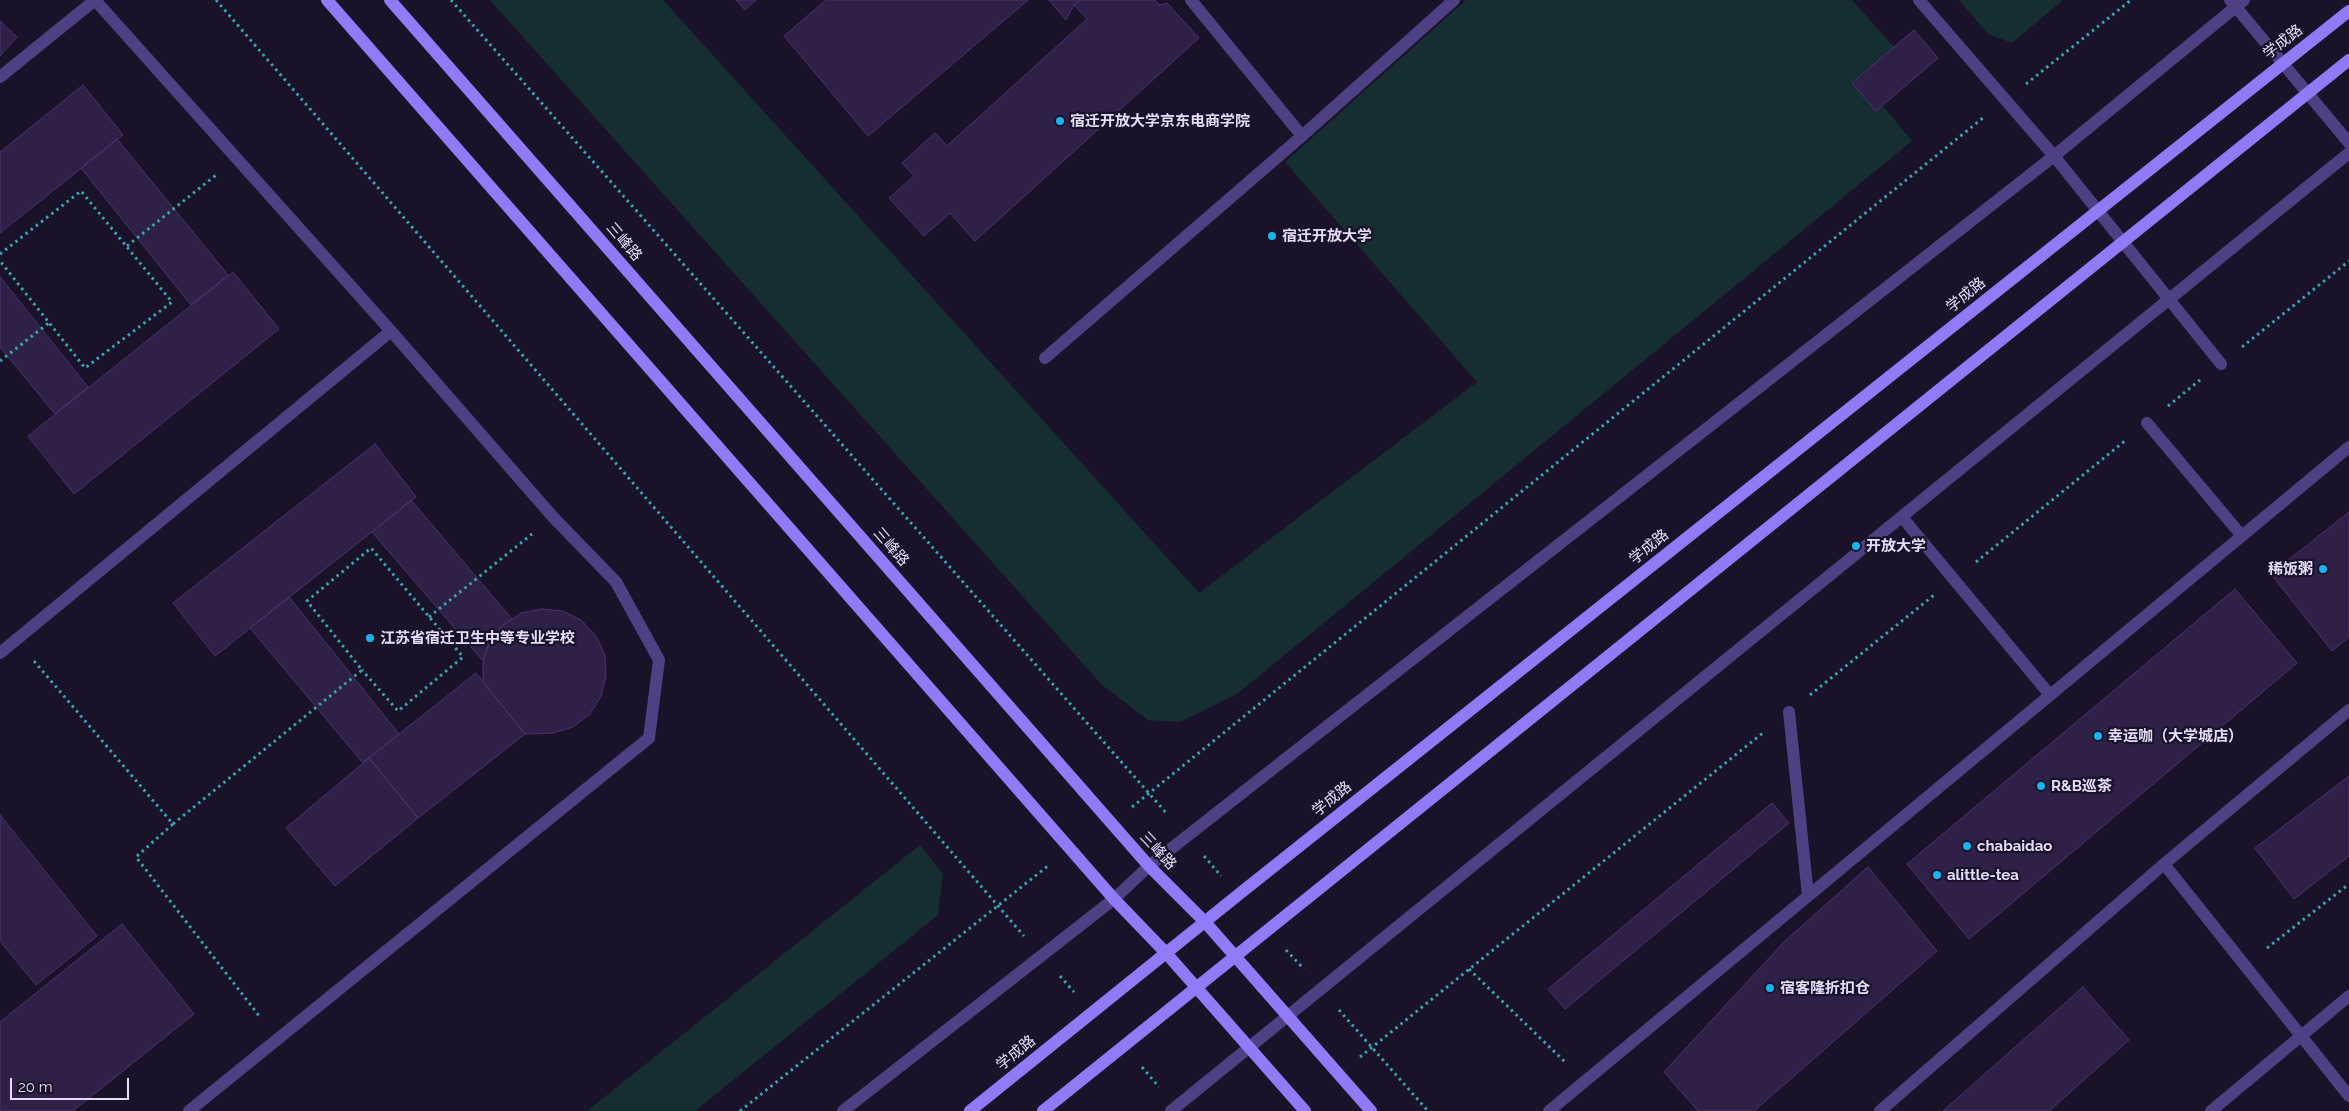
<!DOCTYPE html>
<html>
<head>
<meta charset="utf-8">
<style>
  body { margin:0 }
  #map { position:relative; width:2349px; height:1111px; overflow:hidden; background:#191228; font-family:Raleway,sans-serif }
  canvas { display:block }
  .scale { position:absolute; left:10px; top:1078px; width:119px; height:22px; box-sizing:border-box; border:2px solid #e5dcfc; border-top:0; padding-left:6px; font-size:15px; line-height:18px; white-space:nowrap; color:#e5dcfc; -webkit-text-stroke:4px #191228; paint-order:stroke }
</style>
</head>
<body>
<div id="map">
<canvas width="2349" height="1111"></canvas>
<div class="scale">20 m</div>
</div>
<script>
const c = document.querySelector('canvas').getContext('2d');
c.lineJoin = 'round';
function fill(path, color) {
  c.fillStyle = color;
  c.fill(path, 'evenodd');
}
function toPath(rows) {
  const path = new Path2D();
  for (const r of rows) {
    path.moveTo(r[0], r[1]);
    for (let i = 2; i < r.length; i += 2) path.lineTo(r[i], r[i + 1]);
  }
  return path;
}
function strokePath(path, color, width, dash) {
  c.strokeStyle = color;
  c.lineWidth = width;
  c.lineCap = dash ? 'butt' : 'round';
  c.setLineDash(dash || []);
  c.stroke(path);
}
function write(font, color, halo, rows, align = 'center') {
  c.font = font + ' Raleway,"Noto Sans SC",sans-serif';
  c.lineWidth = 4.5;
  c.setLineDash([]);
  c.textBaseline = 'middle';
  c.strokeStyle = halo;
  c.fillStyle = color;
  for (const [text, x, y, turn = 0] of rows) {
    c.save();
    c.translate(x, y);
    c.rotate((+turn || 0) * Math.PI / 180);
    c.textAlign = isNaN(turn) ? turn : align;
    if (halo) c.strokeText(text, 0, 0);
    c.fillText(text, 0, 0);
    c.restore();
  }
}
fill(toPath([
  [490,0,663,0,1199,593,1477,382,1285,162,1466,0,1852,0,1894,47,1853,83,1876,111,1882,105,1912,141,1237,694,1180,722,1148,720,1101,684],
  [1959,0,2063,0,2012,43,1988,34],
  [920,845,943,874,938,915,695,1111,587,1111]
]), '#162e31');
const building = toPath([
  [736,0,756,0,745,10,736,0],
  [826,0,1028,0,868,136,784,36,826,0],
  [1049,0,1080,0,1074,5,1066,20,1049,0],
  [1080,0,1155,0,1159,5,1167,3,1199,38,975,241,950,213,924,236,889,198,914,176,902,163,935,133,947,146,1087,19,1074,5,1080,0],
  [0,21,17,37,0,56,0,21],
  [1914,30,1938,58,1876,111,1852,83,1914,30],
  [83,85,123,135,0,233,0,152,83,85],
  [117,139,228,275,191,305,81,168,117,139],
  [233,272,279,329,74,494,28,436,233,272],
  [0,277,88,387,55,414,0,347,0,277],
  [375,444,416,497,215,656,173,603,375,444],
  [411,500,512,619,503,625,490,641,483,661,372,532,411,500],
  [2349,512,2349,637,2332,651,2271,574,2349,512],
  [2235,589,2297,663,1969,939,1907,864,2235,589],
  [289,597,399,734,363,763,250,628,289,597],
  [541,609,563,611,581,620,596,636,605,655,606,676,601,696,590,714,573,727,553,733,525,734,483,682,483,661,490,641,503,625,521,613,541,609],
  [476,673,525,734,418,818,369,758,476,673],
  [369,758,418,818,335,886,286,828,369,758],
  [2349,776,2349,856,2294,899,2255,848,2349,776],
  [1772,803,1789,823,1565,1009,1548,989,1772,803],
  [0,815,97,936,36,985,0,941,0,815],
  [1868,867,1937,951,1754,1111,1698,1111,1664,1072,1785,941,1868,867],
  [122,924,194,1014,73,1111,0,1111,0,1022,122,924],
  [2083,987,2129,1040,2049,1111,1943,1111,2083,987]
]);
fill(building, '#2e2047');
strokePath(building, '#4a3471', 1);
strokePath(toPath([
  [216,0,1024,936],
  [451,0,1168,815],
  [2026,84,2131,0],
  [127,246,216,175],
  [0,254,81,191,172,302,85,368,0,261],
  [2242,347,2349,261],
  [0,361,50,322],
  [2168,406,2200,380],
  [1976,562,2126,440],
  [429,617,532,534],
  [34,661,173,824,136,857,260,1017],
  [1810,695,1934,595],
  [1132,807,1984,117],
  [173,824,362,670,307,601,371,548,463,657,398,711,362,670],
  [1204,856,1221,876],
  [2267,948,2349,884],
  [1286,950,1304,969],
  [1469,969,1565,1062],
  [1060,976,1074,992],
  [1339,1010,1428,1111],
  [1360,1057,1764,732],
  [1142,1067,1159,1087],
  [740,1111,1049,865]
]), '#3aa5b2', 3, [2.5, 4]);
strokePath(toPath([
  [95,0,391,331,553,517,616,582,659,660,649,738,189,1111],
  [1191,0,1302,136],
  [1919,0,2054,156,2221,364],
  [2230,0,2349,143],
  [0,77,95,0],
  [1045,358,1302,136,1454,0],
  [2147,423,2242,536],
  [1902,517,2050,695],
  [0,653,391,331],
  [2349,710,2164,864,2349,1096],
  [1789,712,1808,896],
  [843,1111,1114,899,1149,866,2054,156,2244,0],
  [1171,1111,2349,153],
  [1549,1111,2349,447],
  [1880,1111,2164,864],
  [2211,1111,2349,996]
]), '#4e4183', 12);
strokePath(toPath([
  [327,0,1114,899,1166,953,1305,1111],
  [390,0,1149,866,1205,922,1371,1111],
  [970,1111,1238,895,2349,11],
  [1043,1111,2349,60]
]), '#917af5', 12);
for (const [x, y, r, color] of [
  [1060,121,5,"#17b4ed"],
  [1272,236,5,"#17b4ed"],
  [1856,546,5,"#17b4ed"],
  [2323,569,5,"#17b4ed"],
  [370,638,5,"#17b4ed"],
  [2098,736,5,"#17b4ed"],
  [2041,786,5,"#17b4ed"],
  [1967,846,5,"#17b4ed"],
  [1937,875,5,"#17b4ed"],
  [1770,988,5,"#17b4ed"]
]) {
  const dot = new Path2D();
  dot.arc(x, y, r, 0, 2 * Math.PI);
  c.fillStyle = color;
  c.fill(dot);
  strokePath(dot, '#191228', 2);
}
write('15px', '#e5dcfc', '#191228', [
  ["学成路",2283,42,-38],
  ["三峰路",624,242,49],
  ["学成路",1966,295,-39],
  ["三峰路",891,547,49],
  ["学成路",1649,547,-39],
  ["学成路",1332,799,-39],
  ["三峰路",1158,851,47],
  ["学成路",1016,1053,-39]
]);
write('bold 15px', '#e5dcfc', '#191228', [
  ["宿迁开放大学京东电商学院",1070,121],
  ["宿迁开放大学",1282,236],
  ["开放大学",1866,546],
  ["稀饭粥",2313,569,"right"],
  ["江苏省宿迁卫生中等专业学校",380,638],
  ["幸运咖（大学城店）",2108,736],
  ["R&B巡茶",2051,786],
  ["chabaidao",1977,846],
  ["alittle-tea",1947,875],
  ["宿客隆折扣仓",1780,988]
], 'left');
</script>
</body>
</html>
